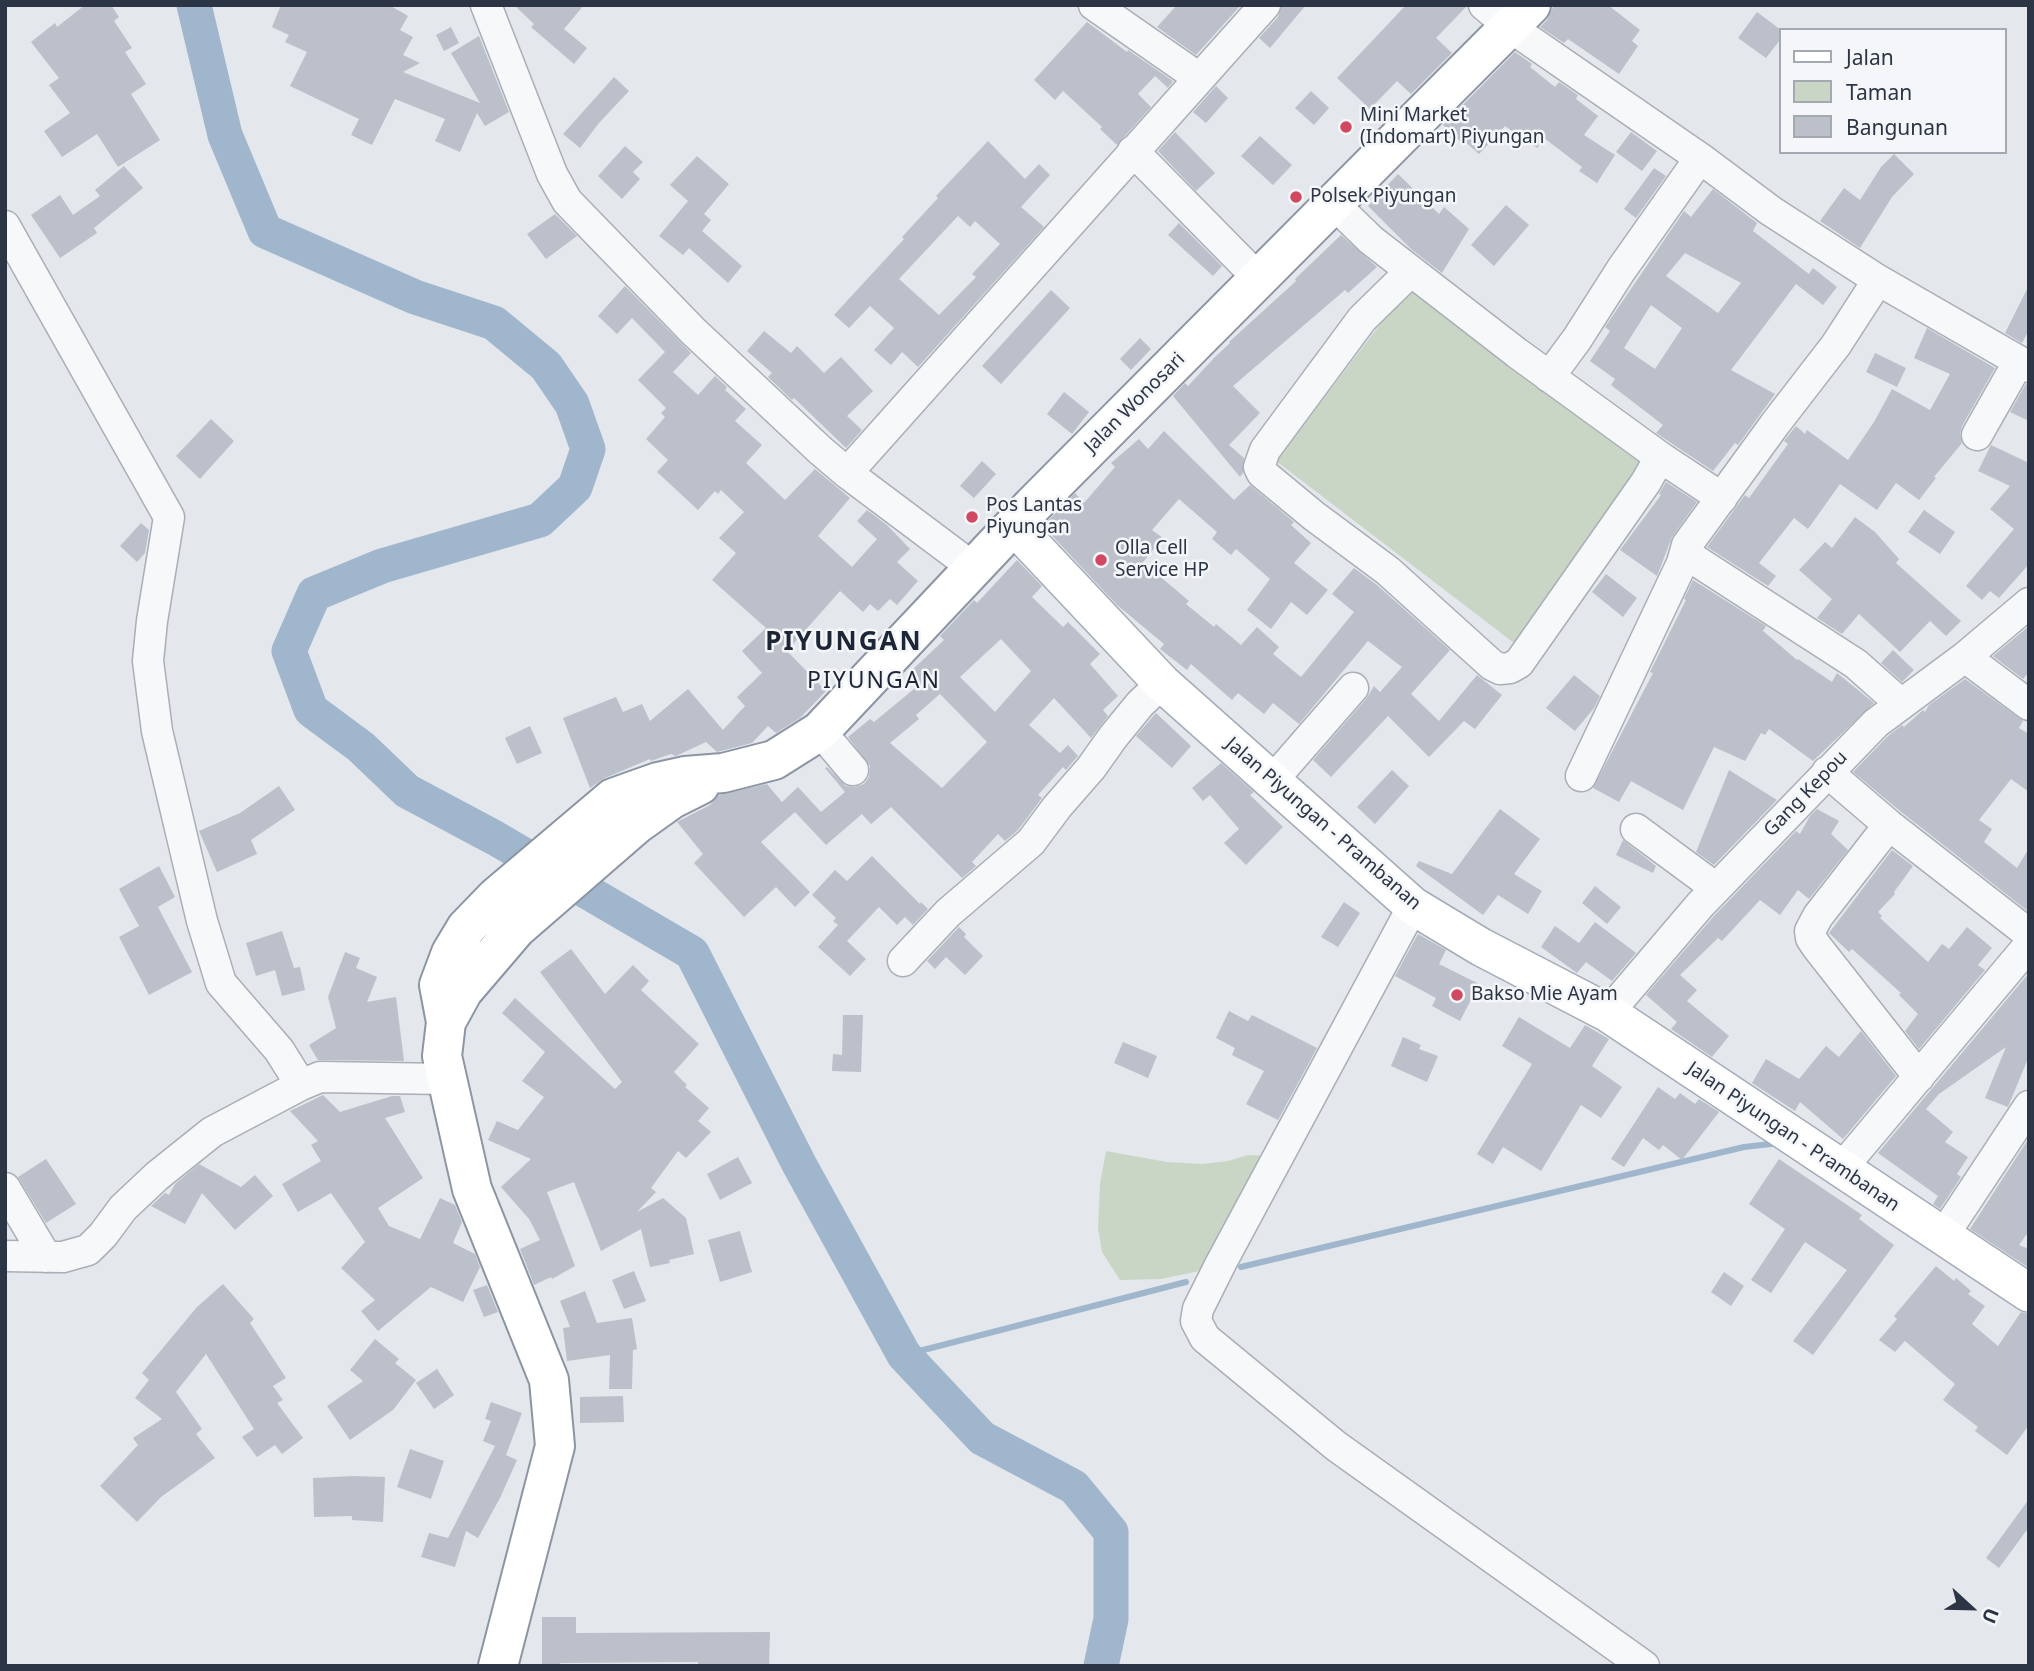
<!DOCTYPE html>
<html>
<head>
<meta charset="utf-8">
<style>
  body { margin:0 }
  #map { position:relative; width:2034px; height:1671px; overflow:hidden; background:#e4e7ec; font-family:"Noto Sans",sans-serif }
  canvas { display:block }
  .frame { position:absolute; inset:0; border:7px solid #2b3545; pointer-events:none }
  .legend { position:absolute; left:1779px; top:28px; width:228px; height:126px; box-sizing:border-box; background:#f4f6f9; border:2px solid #a4a9b1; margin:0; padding:9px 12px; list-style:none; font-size:21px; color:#2b3545 }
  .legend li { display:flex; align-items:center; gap:14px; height:35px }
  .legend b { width:35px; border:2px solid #a4a9b1 }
  .north { position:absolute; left:1936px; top:1573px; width:70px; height:70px; -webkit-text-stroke:5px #f4f6f9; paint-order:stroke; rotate:112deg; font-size:19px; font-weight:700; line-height:28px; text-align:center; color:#2b3545 }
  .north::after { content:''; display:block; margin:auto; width:24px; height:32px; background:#2b3545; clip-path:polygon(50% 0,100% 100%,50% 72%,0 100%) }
</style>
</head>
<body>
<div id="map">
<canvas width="2034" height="1671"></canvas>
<div class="frame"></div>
<ul class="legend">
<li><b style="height:9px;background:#fff"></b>Jalan</li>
<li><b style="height:19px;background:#cad6c5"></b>Taman</li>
<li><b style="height:19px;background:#bbc0ca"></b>Bangunan</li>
</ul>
<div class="north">U</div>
</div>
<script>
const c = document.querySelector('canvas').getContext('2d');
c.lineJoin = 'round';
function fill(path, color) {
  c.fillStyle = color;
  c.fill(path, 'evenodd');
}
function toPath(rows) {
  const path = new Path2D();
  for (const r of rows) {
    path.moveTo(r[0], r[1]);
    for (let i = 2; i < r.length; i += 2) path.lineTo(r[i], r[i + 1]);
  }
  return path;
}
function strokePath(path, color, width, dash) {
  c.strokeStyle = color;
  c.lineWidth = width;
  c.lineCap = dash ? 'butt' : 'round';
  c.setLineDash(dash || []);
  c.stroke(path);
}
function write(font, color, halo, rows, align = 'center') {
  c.font = font + ' "Noto Sans",sans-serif';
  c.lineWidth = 5;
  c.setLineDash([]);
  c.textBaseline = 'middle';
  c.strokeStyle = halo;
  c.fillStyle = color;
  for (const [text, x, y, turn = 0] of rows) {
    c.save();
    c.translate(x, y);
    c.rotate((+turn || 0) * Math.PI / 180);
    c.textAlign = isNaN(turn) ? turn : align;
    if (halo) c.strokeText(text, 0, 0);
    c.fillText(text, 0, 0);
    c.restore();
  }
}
fill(toPath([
  [1410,285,1661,477,1527,653,1276,461],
  [1106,1151,1167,1162,1202,1164,1228,1161,1248,1155,1267,1156,1209,1269,1161,1279,1120,1280,1102,1252,1098,1228,1100,1184]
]), '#cad6c5');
strokePath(toPath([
  [1241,1267,1744,1147,1771,1144],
  [904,1355,1186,1282]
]), '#9fb6cc', 6);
strokePath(toPath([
  [194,5,225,135,265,231,415,297,494,323,546,366,572,404,588,449,575,487,540,520,382,566,314,594,289,651,311,710,361,747,407,791,495,838,692,953,799,1164,904,1355,982,1438,1074,1487,1111,1532,1111,1619,1101,1666]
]), '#9fb6cc', 35);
fill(toPath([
  [85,5,111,5,119,17,114,21,132,48,125,52,146,84,131,94,160,140,118,167,97,134,62,157,44,131,70,113,49,85,59,78,31,42,55,23,57,27],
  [281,5,389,5,408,16,400,30,413,37,403,55,420,63,403,72,480,103,451,53,479,36,509,112,485,126,477,113,460,152,435,141,445,119,395,99,372,145,351,135,359,119,290,86,307,52,285,42,289,35,272,27],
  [514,5,584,5,564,29,587,48,574,64,531,27,534,24],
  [1177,5,1241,5,1196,55,1157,27],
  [1282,5,1306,5,1270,48,1259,38,1278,17],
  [1406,5,1467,6,1436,38,1452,53,1411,94,1397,81,1370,109,1337,78],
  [1554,5,1608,5,1640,30,1632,41,1638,46,1619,74,1568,39,1564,43,1540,27,1547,20],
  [1757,12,1781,30,1780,40,1766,58,1738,38],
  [1087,22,1127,52,1128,50,1173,81,1168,88,1155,76,1138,94,1151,107,1117,145,1100,129,1102,127,1063,91,1055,100,1034,80],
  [451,27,459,43,444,51,436,35],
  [1515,52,1532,64,1530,67,1555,87,1559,82,1578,95,1576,99,1598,116,1584,135,1615,155,1597,183,1579,171,1582,167,1544,138,1537,148,1505,126,1479,154,1463,140,1461,142,1443,125],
  [614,77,629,91,599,123,580,148,563,134],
  [1216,86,1228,98,1206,123,1193,112],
  [1311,91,1329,108,1314,125,1295,108],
  [1175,132,1215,173,1196,191,1158,151],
  [1631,132,1657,151,1642,171,1616,152],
  [1260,136,1292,165,1273,185,1241,156],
  [988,141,1025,179,1039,164,1050,175,1021,207,1044,227,918,367,902,352,891,365,874,350,894,328,870,306,849,328,834,315,904,239,902,237,938,198,936,196],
  [958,216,970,227,975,221,1000,244,972,274,976,277,939,315,899,279],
  [625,146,643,162,633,172,640,179,622,199,598,176],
  [1894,154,1914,174,1892,197,1860,248,1820,221,1844,188,1860,200,1881,167],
  [697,156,729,184,704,214,711,220,702,231,742,266,728,283,689,248,683,255,659,236,688,201,670,185],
  [124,166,143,188,94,228,97,233,60,258,31,215,60,195,73,215,100,196,95,190],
  [1654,168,1666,176,1636,218,1624,209],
  [1398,174,1439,214,1444,207,1469,229,1442,273,1411,249,1368,206],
  [1713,189,1757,223,1753,231,1809,274,1813,268,1837,287,1823,305,1796,284,1731,370,1775,394,1738,445,1735,443,1713,471,1656,433,1663,425,1611,385,1615,379,1590,361,1610,331,1605,327,1684,211,1691,217],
  [1685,253,1741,283,1718,313,1666,276],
  [1651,305,1682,328,1655,369,1624,348],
  [1506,205,1529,225,1494,266,1471,245],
  [555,214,577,236,546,259,527,234],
  [1179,223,1222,266,1213,276,1168,235],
  [1341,235,1377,267,1348,293,1345,290,1233,386,1260,413,1229,445,1244,458,1243,473,1240,477,1173,396,1185,383,1188,386,1215,357,1230,343,1229,342,1296,281,1295,279],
  [2029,285,2029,330,2022,343,2005,333],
  [625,286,691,353,673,372,698,395,715,376,727,387,725,390,746,409,735,421,762,445,746,463,785,500,815,469,850,498,818,536,852,567,877,539,857,521,867,510,887,525,910,549,897,562,918,581,897,605,890,599,878,611,870,604,863,612,840,591,787,651,826,691,800,718,776,733,768,726,752,743,717,752,706,742,676,756,671,754,651,761,650,759,605,778,590,788,563,718,616,697,623,712,642,704,650,721,688,689,723,730,745,706,737,697,762,673,742,651,766,628,712,580,736,553,719,538,744,512,721,490,718,494,715,491,698,510,657,472,668,460,646,439,665,417,661,413,666,408,638,380,665,352,632,318,617,334,598,316],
  [1051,290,1070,308,1001,384,982,366],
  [1927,328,1995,368,1962,426,1960,434,1962,443,1934,477,1936,478,1919,500,1896,483,1877,510,1840,484,1808,529,1794,518,1759,563,1776,576,1768,586,1707,547,1745,495,1749,498,1788,444,1784,441,1796,426,1805,434,1807,430,1848,460,1874,422,1892,389,1930,410,1950,374,1914,358],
  [764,331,791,353,797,346,824,373,841,357,873,391,847,416,862,430,846,448,794,398,792,400,768,377,772,373,747,351],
  [1140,338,1151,349,1131,370,1120,359],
  [1875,353,1906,368,1897,387,1866,372],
  [2026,384,2029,384,2029,421,2010,412],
  [1064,392,1089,412,1072,434,1047,414],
  [211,419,234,441,200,479,176,456],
  [1164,431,1234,500,1250,485,1294,522,1291,525,1311,543,1294,563,1328,590,1307,615,1291,602,1271,629,1247,610,1270,579,1236,549,1231,555,1212,539,1217,532,1179,499,1152,530,1163,538,1143,562,1189,601,1186,604,1214,627,1216,624,1241,645,1257,627,1279,647,1273,654,1301,677,1354,612,1332,594,1354,568,1377,585,1450,650,1411,694,1439,721,1477,675,1502,695,1475,729,1464,721,1429,757,1388,716,1331,777,1313,760,1366,699,1374,686,1380,692,1402,667,1368,641,1299,724,1273,703,1264,714,1238,693,1232,700,1191,664,1187,670,1160,649,1164,644,1117,605,1043,526,1075,493,1084,503,1115,467,1111,463,1139,439,1148,449],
  [1991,445,2029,463,2029,564,1999,598,1990,591,1982,600,1966,586,2014,529,1990,509,2010,486,1978,471],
  [982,461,996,474,974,498,960,486],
  [1666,482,1697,502,1672,537,1657,576,1620,550,1661,495,1659,494],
  [1924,510,1955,532,1940,554,1908,532],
  [1855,517,1875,532,1899,559,1896,563,1961,621,1946,636,1930,621,1900,652,1859,614,1842,634,1817,618,1832,599,1799,570,1825,542,1832,548],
  [141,523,149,530,145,553,137,562,120,546],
  [1017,560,1042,586,1032,597,1063,627,1068,622,1100,654,1090,664,1118,696,1103,710,1108,716,1091,738,1054,698,1029,725,1060,753,1068,745,1078,756,1077,757,1066,770,1063,767,1038,795,1042,798,1018,830,1005,841,998,834,972,862,976,866,962,878,891,807,871,824,862,814,826,845,795,812,761,842,810,892,795,907,776,887,744,917,694,863,703,854,677,822,710,805,719,795,767,784,782,802,798,787,821,812,845,792,825,768,827,767,846,786,855,787,864,784,869,777,870,766,848,737,870,719,874,722,920,684,910,672,944,640,940,636,974,600,977,603],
  [1001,639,1031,671,995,712,960,677],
  [940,694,987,742,942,788,890,743,919,719,916,715],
  [1606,574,1637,598,1623,617,1592,592],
  [1693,580,1766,626,1763,631,1797,660,1798,659,1832,682,1837,673,1874,703,1813,761,1769,729,1765,735,1761,733,1745,761,1714,747,1683,810,1631,781,1619,802,1593,788,1653,673,1650,672,1686,600,1684,599],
  [2029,626,2029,672,2023,679,1993,656],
  [1893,650,1914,670,1902,682,1881,663],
  [1574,675,1600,696,1594,708,1575,731,1546,708],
  [1965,679,2023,721,2019,728,2029,734,2029,792,2011,779,1979,820,1992,829,1984,842,2017,868,2029,848,2029,912,1900,811,1853,772,1888,736,1902,725,1904,727,1923,710,1925,712,1929,705],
  [1156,713,1191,746,1172,768,1136,736],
  [530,726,542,753,517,764,505,738],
  [1221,763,1254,792,1250,795,1283,827,1246,865,1224,843,1239,829,1210,795,1203,801,1192,788],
  [1392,770,1409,786,1375,824,1357,807],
  [1729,770,1777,800,1714,865,1696,852],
  [279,786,295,810,251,840,257,854,217,872,199,831,240,813],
  [1500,809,1540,839,1514,874,1542,891,1528,914,1498,895,1483,915,1416,866,1419,861,1452,874],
  [1817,809,1839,821,1831,834,1848,850,1809,899,1798,890,1780,915,1760,900,1722,941,1718,938,1680,975,1697,990,1687,1001,1729,1036,1712,1057,1671,1029,1677,1022,1646,995,1713,917,1796,831,1800,834,1810,816],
  [1623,840,1656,866,1653,873,1616,855],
  [1892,850,1913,866,1894,892,1895,894,1878,912,1882,916,1880,918,1928,962,1942,944,1949,949,1967,927,1992,948,1978,965,1985,970,1919,1049,1905,1031,1918,1014,1899,995,1901,993,1852,949,1849,952,1829,933],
  [872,856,920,904,921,902,928,909,913,925,905,917,897,925,879,907,847,941,866,959,850,976,818,947,838,925,833,921,836,918,812,895,835,870,847,881],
  [159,866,175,897,158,907,192,972,149,995,119,937,139,926,119,889],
  [1595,886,1621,907,1607,924,1582,903],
  [1344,902,1360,913,1338,947,1321,937],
  [1595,922,1636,953,1612,981,1586,962,1577,973,1541,947,1555,926,1579,943],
  [959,927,966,934,964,937,983,956,965,975,946,957,935,969,927,961],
  [282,931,294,968,300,967,305,990,282,996,275,970,256,976,246,943],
  [1418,934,1446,950,1439,964,1479,984,1460,1021,1432,1006,1436,998,1395,976],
  [571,949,605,994,633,965,649,981,641,990,699,1044,674,1072,687,1085,685,1087,709,1108,698,1121,711,1132,686,1158,678,1151,651,1188,656,1192,637,1212,663,1198,686,1218,694,1254,669,1260,670,1263,650,1267,641,1229,601,1251,574,1182,547,1192,575,1266,552,1279,551,1277,534,1285,520,1249,540,1240,529,1219,501,1187,531,1159,488,1140,497,1121,518,1130,544,1097,522,1081,545,1052,502,1013,515,998,615,1089,622,1082,540,972],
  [345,952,360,958,356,968,377,977,367,1002,396,997,404,1061,318,1060,309,1045,336,1028,328,997],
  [2029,973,2029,1056,2008,1107,1985,1098,2006,1047,1939,1094,1926,1109,1953,1132,1945,1142,1968,1157,1957,1174,1961,1177,1940,1209,1933,1204,1938,1196,1878,1153],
  [1229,1011,1248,1021,1252,1015,1317,1048,1278,1120,1246,1104,1264,1071,1232,1055,1235,1048,1216,1038],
  [843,1015,863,1015,861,1072,832,1071,833,1054,842,1055],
  [1519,1017,1570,1048,1585,1025,1609,1039,1592,1066,1622,1087,1601,1118,1581,1105,1541,1171,1503,1147,1493,1164,1477,1154,1532,1064,1502,1046],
  [1861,1031,1896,1076,1843,1139,1800,1102,1795,1111,1752,1083,1766,1059,1799,1079,1826,1046,1839,1057],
  [1403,1037,1421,1045,1419,1049,1438,1056,1427,1082,1391,1066],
  [1123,1042,1157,1056,1148,1078,1114,1063],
  [1658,1087,1675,1099,1680,1093,1695,1104,1699,1099,1719,1112,1682,1160,1663,1145,1659,1150,1643,1138,1624,1167,1611,1159],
  [323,1095,340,1112,392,1096,400,1096,405,1112,385,1118,423,1178,378,1208,389,1226,420,1239,440,1198,455,1205,462,1222,453,1243,475,1254,480,1267,463,1302,431,1287,378,1331,361,1311,375,1300,341,1268,365,1242,331,1193,298,1212,282,1184,321,1161,311,1145,318,1141,290,1111],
  [2029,1138,2029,1231,2019,1245,2029,1249,2029,1268,1970,1229],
  [738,1157,752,1183,720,1200,707,1174],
  [46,1159,76,1204,46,1223,18,1177],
  [1779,1159,1862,1215,1859,1219,1894,1245,1813,1355,1793,1341,1847,1270,1805,1242,1771,1293,1751,1280,1785,1229,1749,1204],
  [199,1164,241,1187,255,1175,273,1196,235,1230,202,1193,185,1224,151,1206,165,1193,169,1195,175,1184],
  [740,1231,752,1272,720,1282,708,1240],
  [1936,1266,1954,1281,1956,1278,1971,1291,1968,1294,1985,1306,1972,1324,1998,1346,2021,1312,2029,1314,2029,1425,2007,1455,1975,1431,1978,1427,1943,1400,1955,1384,1905,1341,1895,1352,1879,1340,1897,1319,1894,1316],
  [634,1271,646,1301,624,1309,612,1280],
  [1724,1272,1744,1286,1731,1306,1711,1292],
  [223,1284,254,1319,250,1323,286,1378,273,1386,283,1400,277,1403,303,1438,282,1454,275,1445,257,1457,242,1437,254,1429,206,1354,176,1392,202,1429,196,1434,215,1458,161,1497,137,1522,100,1486,138,1445,133,1438,162,1419,135,1398,149,1380,142,1373,197,1307],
  [487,1285,498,1312,484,1317,473,1290],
  [585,1291,597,1323,632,1318,637,1349,633,1350,632,1389,609,1389,610,1355,567,1361,563,1328,570,1327,560,1301],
  [375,1339,399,1359,395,1363,416,1380,393,1410,350,1440,327,1406,363,1381,350,1370],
  [437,1369,454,1395,434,1409,416,1383],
  [623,1396,624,1422,580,1423,580,1397],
  [491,1402,522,1413,506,1455,517,1460,500,1498,478,1538,466,1531,455,1567,421,1557,429,1533,448,1538,495,1446,483,1441,491,1421,485,1419],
  [410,1449,444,1461,431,1499,397,1487],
  [354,1476,385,1477,383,1522,352,1520,352,1516,314,1517,313,1478],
  [2029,1499,2029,1527,1999,1568,1986,1558],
  [542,1617,576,1617,576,1633,770,1632,769,1666,698,1666,698,1662,560,1663,560,1666,542,1666]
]), '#bbc0ca');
const minor = toPath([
  [486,5,552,174,567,201,693,331,820,450,847,473,975,569],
  [1094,5,1199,78],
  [1484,5,1510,27,1700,158,1771,211,1878,280,2029,367],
  [1133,151,1259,279],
  [1334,204,1371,240,1411,271,1517,353,1660,457,1646,482,1519,663,1510,668,1500,669,1492,665,1388,571,1314,516,1262,473,1259,467,1265,450,1362,319,1411,271],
  [5,226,169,517,152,621,148,661,157,731,202,921,221,983,279,1050,301,1085],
  [1549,377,1577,339,1621,270,1700,158],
  [1977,435,2019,361],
  [1660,457,1722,498],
  [847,473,1265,5],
  [1687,545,1687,553,1692,558,1856,664,1901,704],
  [1965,657,2029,705],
  [820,731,853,770],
  [1827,772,1889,825,2029,934],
  [1581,776,1682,563,1687,545,1775,424,1836,345,1878,280],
  [1272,781,1353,688],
  [1889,825,1818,916,1810,931,1811,938,1817,947,1919,1077],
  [1636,829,1716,888],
  [1413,906,1221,1263,1198,1309,1196,1321,1205,1338,1336,1446,1644,1666],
  [903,961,948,913,1031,842,1057,807,1091,768,1113,737,1140,704,1162,683],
  [1608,1013,1700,905,1876,723,1965,657,2029,603],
  [1841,1169,2029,945],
  [5,1188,46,1257],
  [1943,1236,2029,1106],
  [5,1256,63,1257,88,1250,103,1235,123,1208,157,1176,212,1132,301,1085,320,1077,446,1079]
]);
const major = toPath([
  [1014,526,1162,683,1413,906,1481,947,1608,1013,2029,1293]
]);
const highway = toPath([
  [446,1022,463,991,516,929,637,824,672,799,700,785],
  [498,1666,555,1446,549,1380,472,1189,442,1056,446,1022,439,985,451,953,466,928,496,897,613,798,658,782,685,776,723,773,774,760,820,731,1033,505,1531,5]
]);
strokePath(minor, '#a9aeb7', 33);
strokePath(major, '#a3acb8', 40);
strokePath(highway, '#8b95a3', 42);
strokePath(minor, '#f7f8fa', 30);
strokePath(major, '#fff', 37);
strokePath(highway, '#fff', 38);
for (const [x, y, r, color] of [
  [1346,127,7,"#d14961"],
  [1296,197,7,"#d14961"],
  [972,517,7,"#d14961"],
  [1101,560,7,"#d14961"],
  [1457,995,7,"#d14961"]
]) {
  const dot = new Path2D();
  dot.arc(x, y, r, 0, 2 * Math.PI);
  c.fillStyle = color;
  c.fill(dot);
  strokePath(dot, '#f4f6f9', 2.5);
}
write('19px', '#2b3545', '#f4f6f9', [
  ["Mini Market",1360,116],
  ["(Indomart) Piyungan",1360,138],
  ["Polsek Piyungan",1310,197],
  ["Pos Lantas",986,506],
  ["Piyungan",986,528],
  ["Olla Cell",1115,549],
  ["Service HP",1115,571],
  ["Bakso Mie Ayam",1471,995]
], 'left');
write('19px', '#2b3545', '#f4f6f9', [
  ["Jalan Wonosari",1135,403,-45],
  ["Gang Kepou",1806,794,-46],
  ["Jalan Piyungan - Prambanan",1323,824,41],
  ["Jalan Piyungan - Prambanan",1793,1137,34]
]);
c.letterSpacing = '2px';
write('23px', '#1d2636', '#f4f6f9', [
  ["PIYUNGAN",874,681]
]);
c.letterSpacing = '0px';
c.letterSpacing = '2px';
write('bold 26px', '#1d2636', '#f4f6f9', [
  ["PIYUNGAN",844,643]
]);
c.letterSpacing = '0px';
</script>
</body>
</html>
